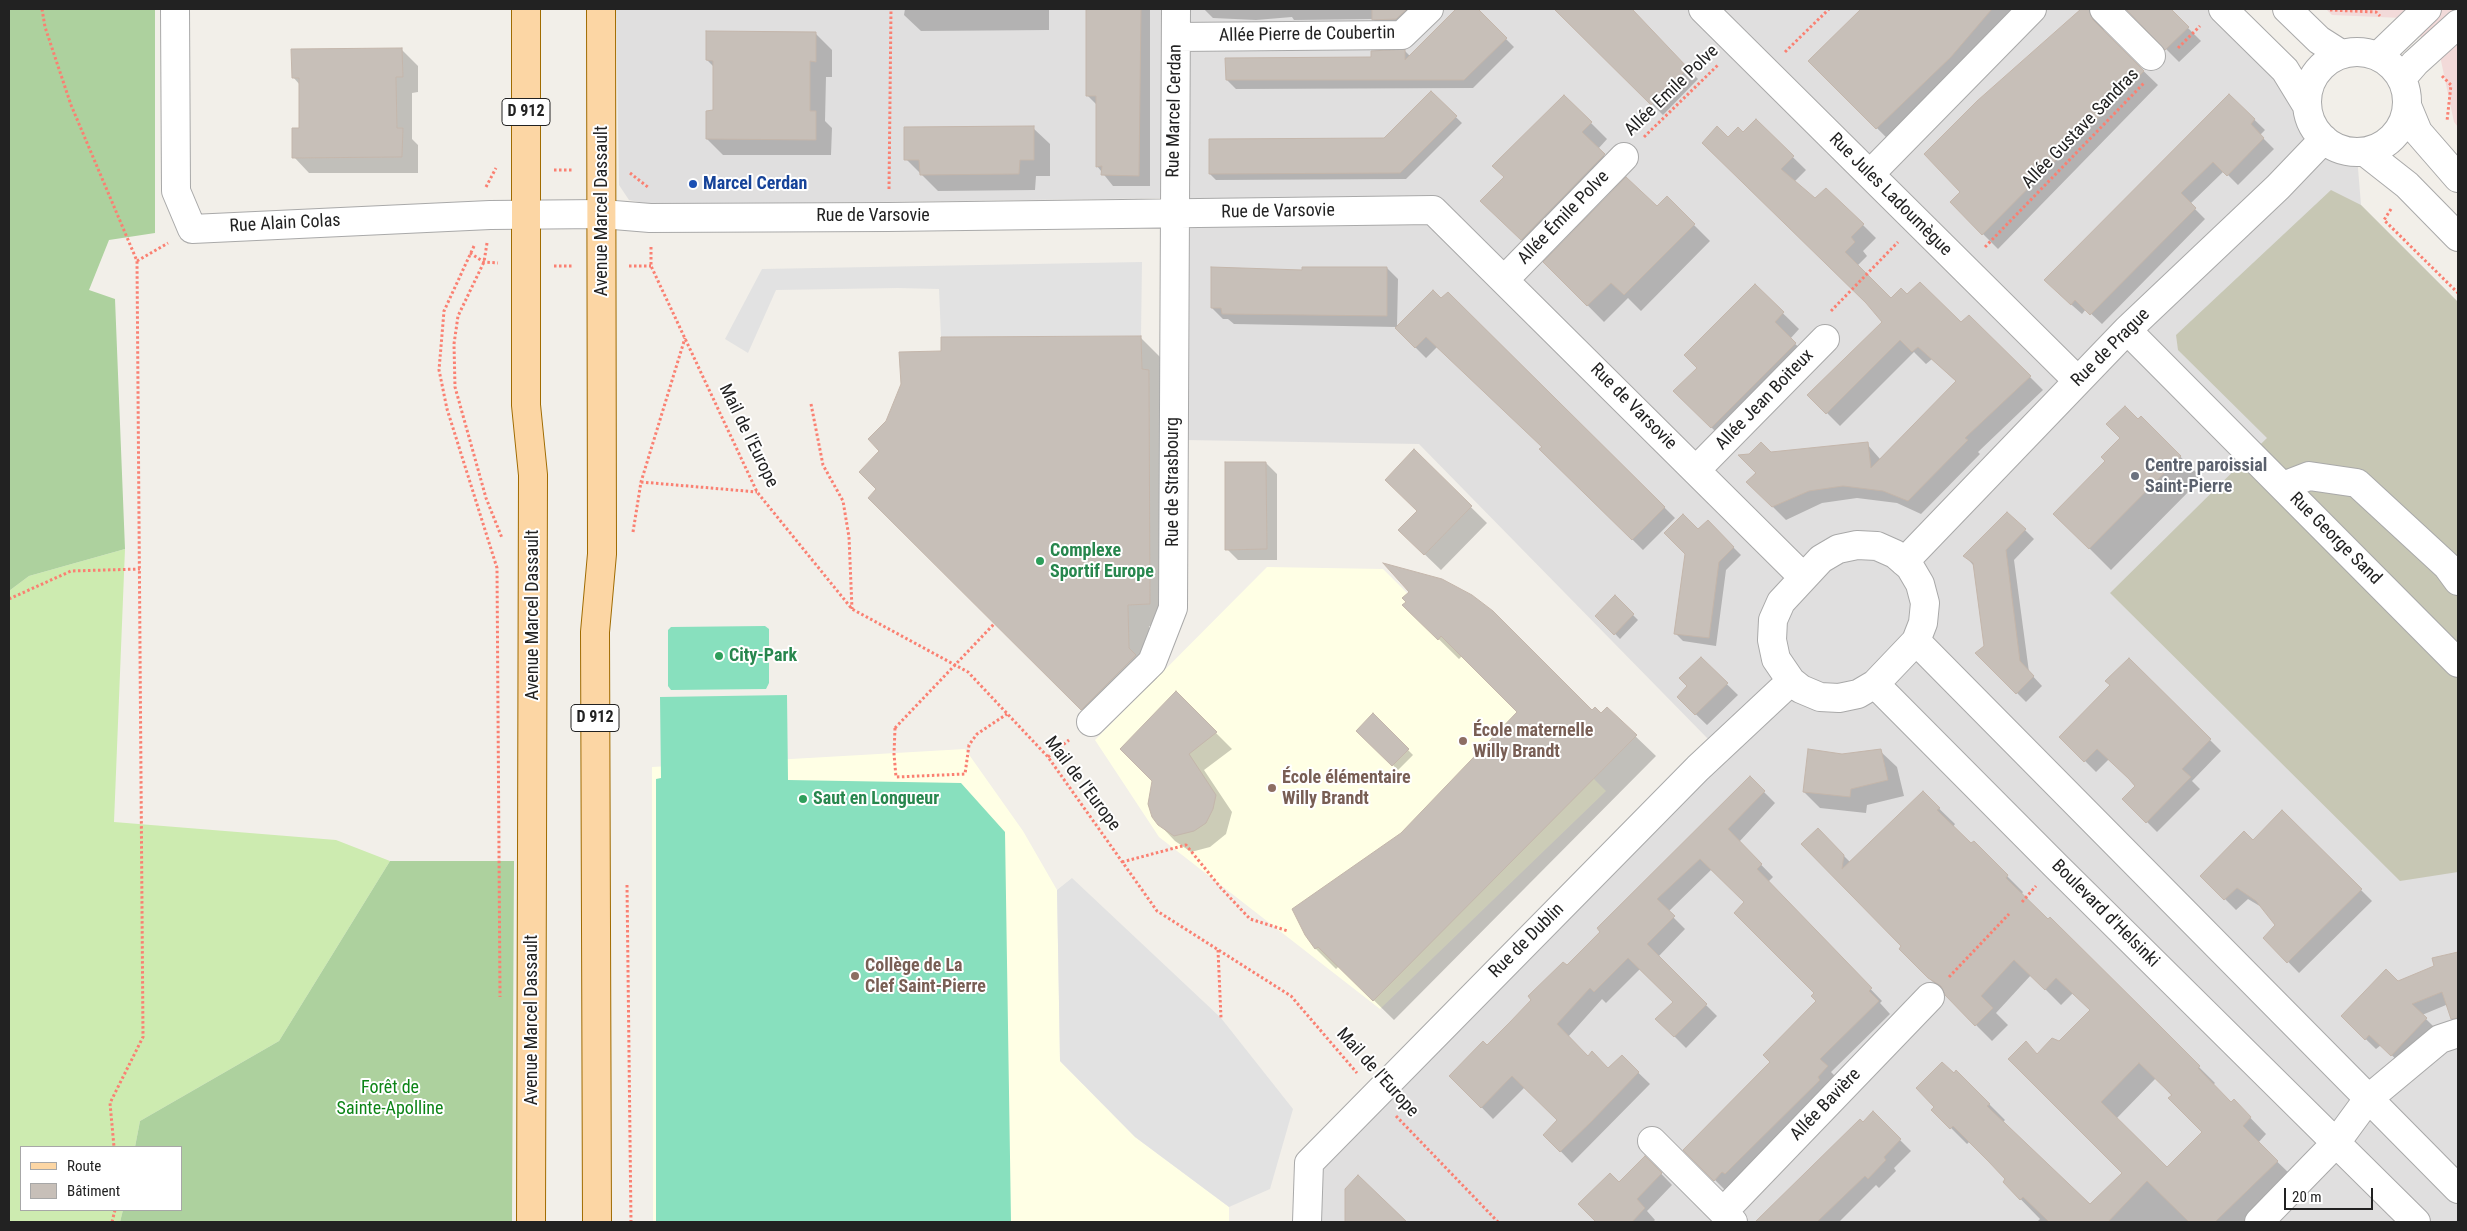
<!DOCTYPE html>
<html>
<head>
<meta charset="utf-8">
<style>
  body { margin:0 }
  #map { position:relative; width:2467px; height:1231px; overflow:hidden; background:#f2efe9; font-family:"Roboto Condensed",sans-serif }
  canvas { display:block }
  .frame { position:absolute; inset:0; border:10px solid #222; pointer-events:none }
  .legend { position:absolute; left:20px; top:1146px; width:162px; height:65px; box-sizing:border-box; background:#fff; border:1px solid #a7a7a7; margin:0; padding:6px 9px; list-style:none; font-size:15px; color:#222 }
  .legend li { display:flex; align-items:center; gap:10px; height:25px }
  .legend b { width:25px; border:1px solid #a7a7a7 }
  .scale { position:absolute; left:2284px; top:1188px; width:89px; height:22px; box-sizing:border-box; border:2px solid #222; border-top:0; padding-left:6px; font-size:15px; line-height:18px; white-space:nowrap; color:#222; -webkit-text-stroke:4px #fff; paint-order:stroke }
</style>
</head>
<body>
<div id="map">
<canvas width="2467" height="1231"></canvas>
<div class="frame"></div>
<ul class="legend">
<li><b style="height:6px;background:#fcd6a4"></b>Route</li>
<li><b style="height:14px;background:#c7bfb8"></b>Bâtiment</li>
</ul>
<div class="scale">20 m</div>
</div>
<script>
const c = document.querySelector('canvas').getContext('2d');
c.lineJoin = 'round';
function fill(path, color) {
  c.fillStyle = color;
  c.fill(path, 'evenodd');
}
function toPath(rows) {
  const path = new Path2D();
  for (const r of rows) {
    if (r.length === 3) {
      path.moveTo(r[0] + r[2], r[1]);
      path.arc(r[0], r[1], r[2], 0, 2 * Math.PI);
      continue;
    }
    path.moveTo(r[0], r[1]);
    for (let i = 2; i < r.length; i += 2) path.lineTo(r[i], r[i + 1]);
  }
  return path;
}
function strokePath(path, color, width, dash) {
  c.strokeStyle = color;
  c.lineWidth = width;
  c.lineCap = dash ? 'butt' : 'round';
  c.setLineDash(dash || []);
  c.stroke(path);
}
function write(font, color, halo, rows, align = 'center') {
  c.font = font + ' "Roboto Condensed",sans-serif';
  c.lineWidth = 4;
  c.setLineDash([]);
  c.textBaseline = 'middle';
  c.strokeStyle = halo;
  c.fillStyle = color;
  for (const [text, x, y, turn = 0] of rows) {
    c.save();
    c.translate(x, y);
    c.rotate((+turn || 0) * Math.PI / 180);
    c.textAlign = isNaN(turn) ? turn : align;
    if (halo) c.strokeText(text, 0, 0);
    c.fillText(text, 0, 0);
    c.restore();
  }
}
fill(toPath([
  [616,9,2223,9,2266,50,2311,135,2321,144,2338,154,2357,156,2361,205,2458,302,2458,1222,1306,1222,1306,1148,1709,740,1419,444,1185,440,1178,198,654,205,629,200,619,185]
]), '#e0dfdf');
fill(toPath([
  [2326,9,2458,9,2458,127,2454,122,2440,56,2402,18,2332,15]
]), '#f2dad9');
fill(toPath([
  [1267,567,1383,569,1606,791,1380,1009,1159,837,1095,740],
  [965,749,1023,831,1057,890,1060,1061,1135,1137,1229,1207,1229,1222,653,1222,652,767]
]), '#ffffe5');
fill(toPath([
  [2331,190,2361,205,2458,302,2458,872,2400,881,2110,593,2267,438,2178,350,2176,335]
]), '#c7c7b4');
fill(toPath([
  [125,549,114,822,336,840,390,861,279,1041,140,1121,135,1147,21,1147,21,1210,123,1210,120,1222,9,1222,9,591,29,576]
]), '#cdebb0');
fill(toPath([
  [9,9,155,9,155,233,109,240,89,290,115,299,125,549,29,576,9,591],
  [390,861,514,861,512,1222,120,1222,123,1210,181,1210,181,1147,135,1147,140,1121,279,1041]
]), '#add19e');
fill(toPath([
  [765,626,769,629,769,683,766,689,671,690,668,686,668,630,671,627],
  [787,695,788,780,961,783,1005,832,1011,1222,656,1222,656,779,661,778,660,697]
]), '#88e0be');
fill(toPath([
  [1142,262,1141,336,941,337,939,289,898,288,776,290,748,353,725,339,762,269],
  [1072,878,1221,1018,1293,1109,1270,1189,1229,1207,1135,1137,1060,1061,1057,890]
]), '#e2e2e2');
fill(toPath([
  [905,9,1049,9,1049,30,921,31,904,15],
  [1087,9,1150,9,1150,186,1113,186,1097,166,1097,105,1087,95],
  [1204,9,1416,9,1384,30,1373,19,1294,20,1292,17,1256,20,1213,18],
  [1458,9,1466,15,1473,9,1476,9,1514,47,1473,88,1236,89,1227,80,1372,58,1405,51,1410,56],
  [1556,9,1627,9,1698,79,1663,115],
  [1862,9,2016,9,1890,141,1809,61],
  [2083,9,2101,9,2103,28,2106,35,2158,85,1998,249,1951,202,1962,192,1977,102],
  [2126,9,2169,9,2201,41,2179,62],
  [816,34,832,50,832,77,826,77,825,121,832,128,831,155,723,155,707,139,714,112,715,68,707,60],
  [402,50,418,66,418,92,412,93,412,139,418,145,418,173,309,173,294,157,300,129,300,85,293,77],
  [1431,93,1462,123,1406,179,1216,180,1210,174,1384,139],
  [2229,95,2265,130,2260,135,2274,149,2238,185,2224,171,2190,204,2205,219,2102,324,2086,309,2082,314,2056,291],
  [1564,96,1607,139,1598,149,1620,172,1538,256,1482,201,1506,177],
  [1756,121,1806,170,1794,182,1815,200,1863,225,1876,238,1863,251,1867,256,1857,266,1891,300,1907,296,1961,324,1969,316,2043,390,1978,452,1980,454,1921,514,1897,503,1857,498,1822,503,1786,520,1748,482,1771,453,1867,444,1880,459,1957,382,1932,359,1926,364,1914,352,1840,426,1809,395,1883,322,1728,139,1743,133],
  [1033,128,1050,144,1050,176,1036,176,1035,190,938,191,906,159],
  [1667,198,1710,241,1641,311,1628,298,1604,322,1545,262,1657,208],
  [1387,268,1398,279,1397,327,1234,324,1228,319,1223,319,1212,308,1303,272],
  [1755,286,1799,329,1790,339,1812,360,1728,444,1675,391,1699,368],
  [1448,293,1675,518,1643,550,1541,449,1543,447,1438,346,1426,358,1396,328,1442,300],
  [1141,338,1162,359,1171,626,1149,626,1150,670,1157,678,1103,730,869,498,878,489,881,451,887,421,942,353],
  [2141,418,2202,478,2111,570,2055,514,2107,461],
  [1414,451,1487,523,1441,570,1416,546,1418,511],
  [1266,463,1277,474,1277,560,1238,560,1227,549],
  [1708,522,1741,555,1726,570,1716,646,1683,641,1675,633],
  [2025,530,2034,539,2014,560,2029,672,2042,686,2026,702,1977,653,1985,646,1974,566,1965,556],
  [1615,597,1638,620,1620,639,1597,615],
  [1404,605,1592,712,1601,714,1607,709,1656,756,1394,1020,1339,966,1336,969,1316,949,1306,934,1519,712,1462,656,1459,659],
  [1701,659,1738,695,1707,725,1678,697,1689,686],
  [2129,659,2221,751,2192,781,2200,789,2157,832,2124,799,2136,786,2109,759,2096,772,2061,737,2111,686],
  [1176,693,1232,749,1204,770,1232,812,1226,834,1210,847,1191,852,1175,841,1159,824],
  [1373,715,1413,755,1398,770,1358,731],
  [1880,751,1897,767,1904,796,1867,805,1866,813,1820,808,1804,792,1842,755],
  [1750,778,1775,803,1739,842,1773,877,1768,882,1882,1001,1880,1003,1890,1014,1831,1072,1838,1079,1726,1191,1685,1150,1771,1062,1817,1001,1815,993,1746,903,1712,869,1668,912,1685,929,1658,957,1717,1016,1686,1048,1657,1019,1674,1002,1640,969,1606,1003,1602,999,1568,1037,1588,1057,1608,1069,1622,1057,1650,1084,1572,1163,1545,1135,1559,1121,1525,1087,1493,1119,1451,1076,1487,1047],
  [1923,793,1955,824,1953,827,1971,845,1974,843,2023,892,2021,895,2048,921,2050,919,2215,1083,2213,1085,2231,1104,2234,1101,2266,1134,2258,1143,2293,1177,2248,1222,2037,1222,2040,1219,2004,1182,2006,1179,1970,1141,1967,1144,1933,1110,1957,1072,2005,1120,2002,1123,2090,1206,2123,1173,2038,1055,2059,1042,2091,1011,2073,993,2061,1005,2031,975,1996,1013,2008,1025,1992,1041,1900,949,1903,946,1803,844,1818,830,1851,863],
  [2156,1078,2204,1132,2167,1169,2116,1119],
  [2282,811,2372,901,2299,973,2265,938,2276,925,2263,908,2248,899,2236,910,2202,876,2254,842],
  [2458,953,2458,1000,2422,1015,2436,1029,2402,1065,2381,1045,2376,1049,2342,1016,2398,982,2436,967,2433,959],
  [1873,1113,1911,1151,1894,1168,1896,1171,1879,1188,1876,1185,1839,1222,1764,1222],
  [1645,1157,1672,1185,1647,1211,1655,1220,1653,1222,1598,1222,1580,1204,1619,1183],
  [1358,1177,1405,1222,1347,1222,1346,1189]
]), '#0003');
const building = toPath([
  [1086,9,1141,9,1139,176,1101,175,1102,166,1096,167,1096,96,1086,96,1086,9],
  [1372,9,1406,9,1406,10,1396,19,1372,20,1372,9],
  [1456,9,1478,9,1507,38,1464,80,1226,80,1225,58,1371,57,1371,51,1405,49,1405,60,1456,9],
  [1554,9,1632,9,1688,68,1651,105,1554,9],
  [1861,9,1992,9,1951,57,1876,129,1808,61,1861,9],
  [2081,9,2089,9,2093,20,2144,71,1982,235,1950,202,1960,192,1924,154,1977,101,2081,9],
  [2126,9,2171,9,2189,27,2165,50,2126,9],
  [706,31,816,32,816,62,810,61,810,111,816,111,816,140,706,139,706,111,713,110,713,61,706,60,706,31],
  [402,48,403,77,396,77,397,128,403,128,402,157,292,158,292,128,299,128,299,78,292,78,291,49,402,48],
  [1431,91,1457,116,1400,173,1209,174,1209,139,1384,138,1431,91],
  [2229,94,2255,119,2251,124,2264,138,2227,176,2213,162,2181,193,2196,208,2090,315,2075,300,2071,305,2044,280,2229,94],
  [1564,95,1592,122,1582,132,1605,154,1521,240,1480,201,1504,177,1492,166,1564,95],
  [1756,119,1794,156,1781,169,1815,198,1826,188,1864,224,1851,237,1855,242,1845,252,1891,298,1901,288,1907,294,1920,282,1961,322,1969,315,2031,376,1965,438,1968,440,1908,501,1883,491,1843,486,1809,491,1772,507,1746,482,1756,473,1738,455,1749,454,1761,442,1771,452,1868,442,1871,468,1956,381,1918,347,1912,352,1900,340,1826,414,1807,395,1882,322,1866,303,1702,143,1717,126,1728,137,1738,127,1743,132,1756,119],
  [1034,126,1034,160,1020,160,1019,174,920,175,919,160,904,160,904,127,1034,126],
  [1626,177,1657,206,1667,196,1695,224,1624,295,1611,283,1587,306,1543,262,1626,177],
  [1211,267,1302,270,1302,267,1387,267,1387,316,1222,314,1221,308,1211,308,1211,267],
  [1755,284,1784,312,1775,322,1796,343,1711,428,1673,391,1697,368,1684,355,1755,284],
  [1433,290,1441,298,1448,292,1665,507,1632,540,1539,449,1542,447,1426,337,1415,348,1395,328,1433,290],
  [1141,336,1142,369,1149,370,1150,604,1128,605,1129,648,1136,655,1081,710,868,498,876,489,859,472,879,451,868,439,886,421,901,384,899,352,941,351,941,337,1141,336],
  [2125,406,2138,419,2141,416,2181,456,2089,549,2053,514,2105,461,2101,457,2120,438,2106,424,2125,406],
  [1414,449,1472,506,1424,555,1398,530,1417,511,1385,480,1414,449],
  [1225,462,1266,462,1267,549,1225,550,1225,462],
  [2007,512,2026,529,2006,550,2020,661,2034,676,2016,694,1975,653,1984,646,1973,563,1963,556,2007,512],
  [1683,514,1698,529,1708,520,1734,547,1719,562,1709,638,1674,634,1685,554,1664,533,1683,514],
  [1383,563,1442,579,1472,595,1493,611,1592,710,1595,707,1601,713,1607,707,1637,735,1373,1001,1318,947,1315,949,1305,935,1292,909,1401,833,1517,712,1441,636,1438,640,1402,605,1406,602,1402,598,1409,592,1383,563],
  [1615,595,1634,614,1614,635,1595,616,1615,595],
  [1701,657,1728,683,1695,715,1677,697,1687,686,1679,678,1701,657],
  [2129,658,2211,739,2182,769,2191,777,2146,823,2122,799,2135,786,2129,779,2097,749,2084,762,2059,737,2110,685,2105,681,2129,658],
  [1176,691,1217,732,1189,754,1216,795,1213,809,1206,823,1194,831,1174,836,1158,825,1152,817,1148,804,1152,781,1120,749,1176,691],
  [1373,713,1409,749,1392,766,1356,731,1373,713],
  [1808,749,1842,754,1881,749,1888,780,1851,789,1850,797,1803,792,1808,749],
  [1750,776,1765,791,1728,829,1762,864,1757,869,1872,988,1869,991,1879,1001,1820,1059,1828,1066,1818,1077,1820,1080,1725,1174,1722,1172,1714,1181,1683,1150,1770,1062,1763,1055,1816,1001,1811,996,1814,993,1734,913,1744,902,1700,859,1657,899,1675,916,1647,944,1707,1004,1674,1037,1655,1019,1673,1002,1628,958,1594,992,1590,988,1557,1024,1588,1056,1592,1051,1608,1068,1622,1055,1639,1072,1591,1122,1560,1152,1543,1135,1557,1120,1512,1076,1481,1108,1449,1076,1483,1041,1487,1045,1510,1022,1531,1000,1528,996,1563,962,1567,965,1600,932,1597,928,1750,776],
  [1923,791,1940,808,1937,810,1971,843,1974,841,2008,875,2006,878,2048,919,2050,917,2158,1024,2200,1066,2198,1068,2231,1102,2234,1099,2251,1117,2243,1126,2278,1161,2215,1222,2189,1222,2147,1181,2108,1222,2049,1222,2023,1197,2020,1200,2003,1182,2005,1179,1989,1162,1953,1126,1950,1129,1931,1110,1934,1107,1916,1088,1942,1062,1954,1073,1956,1070,1990,1104,1987,1106,2090,1204,2122,1173,2008,1059,2026,1041,2037,1054,2052,1038,2059,1041,2090,1010,2056,978,2045,990,2014,960,1981,996,1993,1008,1975,1026,1945,995,1941,986,1928,978,1899,949,1901,946,1801,844,1818,828,1844,855,1842,869,1923,791],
  [2139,1063,2172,1095,2168,1098,2202,1132,2167,1167,2101,1102,2139,1063],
  [2282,810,2362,889,2287,963,2263,938,2275,925,2256,901,2237,888,2224,900,2200,876,2244,831,2253,840,2282,810],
  [2458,952,2458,1018,2451,1019,2442,992,2412,1004,2427,1018,2391,1056,2369,1035,2365,1040,2341,1016,2386,969,2398,981,2434,966,2432,958,2458,952],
  [1873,1111,1901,1139,1884,1157,1886,1160,1868,1179,1865,1176,1817,1222,1755,1222,1860,1119,1863,1122,1873,1111],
  [1645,1156,1662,1173,1637,1199,1645,1208,1632,1222,1596,1222,1578,1204,1610,1173,1619,1182,1645,1156],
  [1358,1175,1407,1222,1345,1222,1345,1189,1358,1175]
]);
fill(building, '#c7bfb8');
strokePath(building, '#c4b6ab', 1);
const minor = toPath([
  [175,9,176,191,192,229,490,215,602,214,650,218,888,217,1433,210,1803,577],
  [1703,9,2078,381],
  [2104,9,2151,56],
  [2223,9,2285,70,2307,106],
  [2287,9,2319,40,2341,54],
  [1176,37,1402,35,1429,9],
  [2357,102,50],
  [2378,56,2427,9],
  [2402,78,2415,63,2458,24],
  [2408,108,2418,132,2458,178],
  [2365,152,2407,185,2458,237],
  [1870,174,2032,9],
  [1505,279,1624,157],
  [2127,330,2458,663],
  [1696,470,1825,339],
  [2283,486,2309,476,2357,483,2447,566,2458,581],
  [1857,545,1877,546,1895,554,1910,567,1920,584,1925,603,1923,623,1916,641,1875,684,1858,694,1839,698,1820,697,1801,689,1791,681,1776,659,1772,640,1773,620,1781,602,1821,559,1838,549,1857,545],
  [1904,562,2127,330,2278,187,2324,139],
  [1916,641,2458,1189],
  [1875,684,2056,866,2416,1222],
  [1091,722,1152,662,1173,608,1176,9],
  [1652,1141,1733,1222],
  [1723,1212,1930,997],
  [1307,1222,1309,1163,1698,768,1791,681],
  [2259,1222,2335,1144,2368,1099,2440,1039,2458,1033]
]);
const major = toPath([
  [526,9,526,405,533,475,531,1222],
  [597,1222,595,632,602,554,601,9]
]);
strokePath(minor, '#a9a9a9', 30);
strokePath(major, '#a06b00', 30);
strokePath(toPath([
  [42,9,45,27,71,105,137,261,143,1037,110,1103,114,1147],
  [2330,10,2376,12,2380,16],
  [2178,48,2200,26],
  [1785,52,1829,9],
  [2442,76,2451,85,2447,121],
  [1644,137,1718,65],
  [554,170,573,170],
  [630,173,649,188],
  [486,187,496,168],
  [889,189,891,9],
  [2391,209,2384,220,2458,293],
  [487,243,484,262,458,316,454,344,455,387,486,498,502,538],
  [474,246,444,311,439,370,447,409,497,568,500,997],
  [651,247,651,266,757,492,852,609,968,672,1048,757,1157,911,1291,996,1357,1073],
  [1985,247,2144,83],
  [470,253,484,262,498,263],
  [137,261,168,243],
  [554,266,573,266],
  [629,266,651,266],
  [1831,311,1898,242],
  [811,404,823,465,843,501,849,537,852,609],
  [641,482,757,492],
  [633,532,641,482,685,338],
  [9,599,71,571,140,569],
  [895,728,894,754,896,777,965,774,969,745,977,734,1007,714],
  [1048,757,1069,740],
  [1122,862,1186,845,1221,888,1250,919,1288,931],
  [627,885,631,1222],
  [2022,902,2036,886],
  [1218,950,1221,1018],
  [1949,977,2009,914],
  [1396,1116,1498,1222],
  [112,1222,115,1210]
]), '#fa8072', 3, [2.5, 2.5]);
strokePath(minor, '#fff', 28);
strokePath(major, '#fcd6a4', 28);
strokePath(toPath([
  [895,728,994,624]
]), '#fa8072', 3, [2.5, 2.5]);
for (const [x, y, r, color] of [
  [693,184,5,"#1a4fb4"],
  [2135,476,5,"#6b7280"],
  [1040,561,5,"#2e9e5b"],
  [719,656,5,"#2e9e5b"],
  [1463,741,5,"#8d6e63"],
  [1272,788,5,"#8d6e63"],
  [803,799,5,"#2e9e5b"],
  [855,976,5,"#8d6e63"]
]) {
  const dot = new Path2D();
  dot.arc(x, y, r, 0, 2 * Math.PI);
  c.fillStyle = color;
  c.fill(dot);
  strokePath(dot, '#fff', 2);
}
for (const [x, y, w] of [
  [526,112,48],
  [595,718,48]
]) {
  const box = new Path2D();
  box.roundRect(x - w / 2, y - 13.5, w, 27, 4);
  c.fillStyle = '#fff';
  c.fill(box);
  strokePath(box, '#222', 1);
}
write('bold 16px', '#222', null, [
  ["D 912",526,112],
  ["D 912",595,718]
]);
write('18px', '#222', '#fff', [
  ["Allée Pierre de Coubertin",1307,35,-1],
  ["Allée Emile Polve",1672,91,-44],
  ["Rue Marcel Cerdan",1175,111,-89],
  ["Allée Gustave Sandras",2081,129,-46],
  ["Rue Jules Ladoumègue",1890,195,45],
  ["Avenue Marcel Dassault",602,211,-90],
  ["Rue de Varsovie",1278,212,-1],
  ["Rue de Varsovie",873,216],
  ["Allée Émile Polve",1564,218,-46],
  ["Rue Alain Colas",285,224,-3],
  ["Rue de Prague",2111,348,-45],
  ["Allée Jean Boiteux",1765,400,-46],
  ["Rue de Varsovie",1633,407,45],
  ["Mail de l'Europe",748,436,64],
  ["Rue de Strasbourg",1173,482,-90],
  ["Rue George Sand",2335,539,45],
  ["Avenue Marcel Dassault",533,615,-90],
  ["Mail de l'Europe",1082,784,53],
  ["Boulevard d'Helsinki",2105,914,45],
  ["Rue de Dublin",1527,941,-45],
  ["Avenue Marcel Dassault",532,1020,-90],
  ["Mail de l'Europe",1377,1073,48],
  ["Allée Bavière",1826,1105,-46]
]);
write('bold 18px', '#164399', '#fff', [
  ["Marcel Cerdan",703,184]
], 'left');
write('bold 18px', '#5b616d', '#fff', [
  ["Centre paroissial",2145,466],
  ["Saint-Pierre",2145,487]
], 'left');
write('bold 18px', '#27864d', '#fff', [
  ["Complexe",1050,551],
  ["Sportif Europe",1050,572],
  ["City-Park",729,656],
  ["Saut en Longueur",813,799]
], 'left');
write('bold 18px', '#785e54', '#fff', [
  ["École maternelle",1473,731],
  ["Willy Brandt",1473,752],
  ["École élémentaire",1282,778],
  ["Willy Brandt",1282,799],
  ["Collège de La",865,966],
  ["Clef Saint-Pierre",865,987]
], 'left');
write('18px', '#0c8416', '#fff', [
  ["Forêt de",390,1088],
  ["Sainte-Apolline",390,1109]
]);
</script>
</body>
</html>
